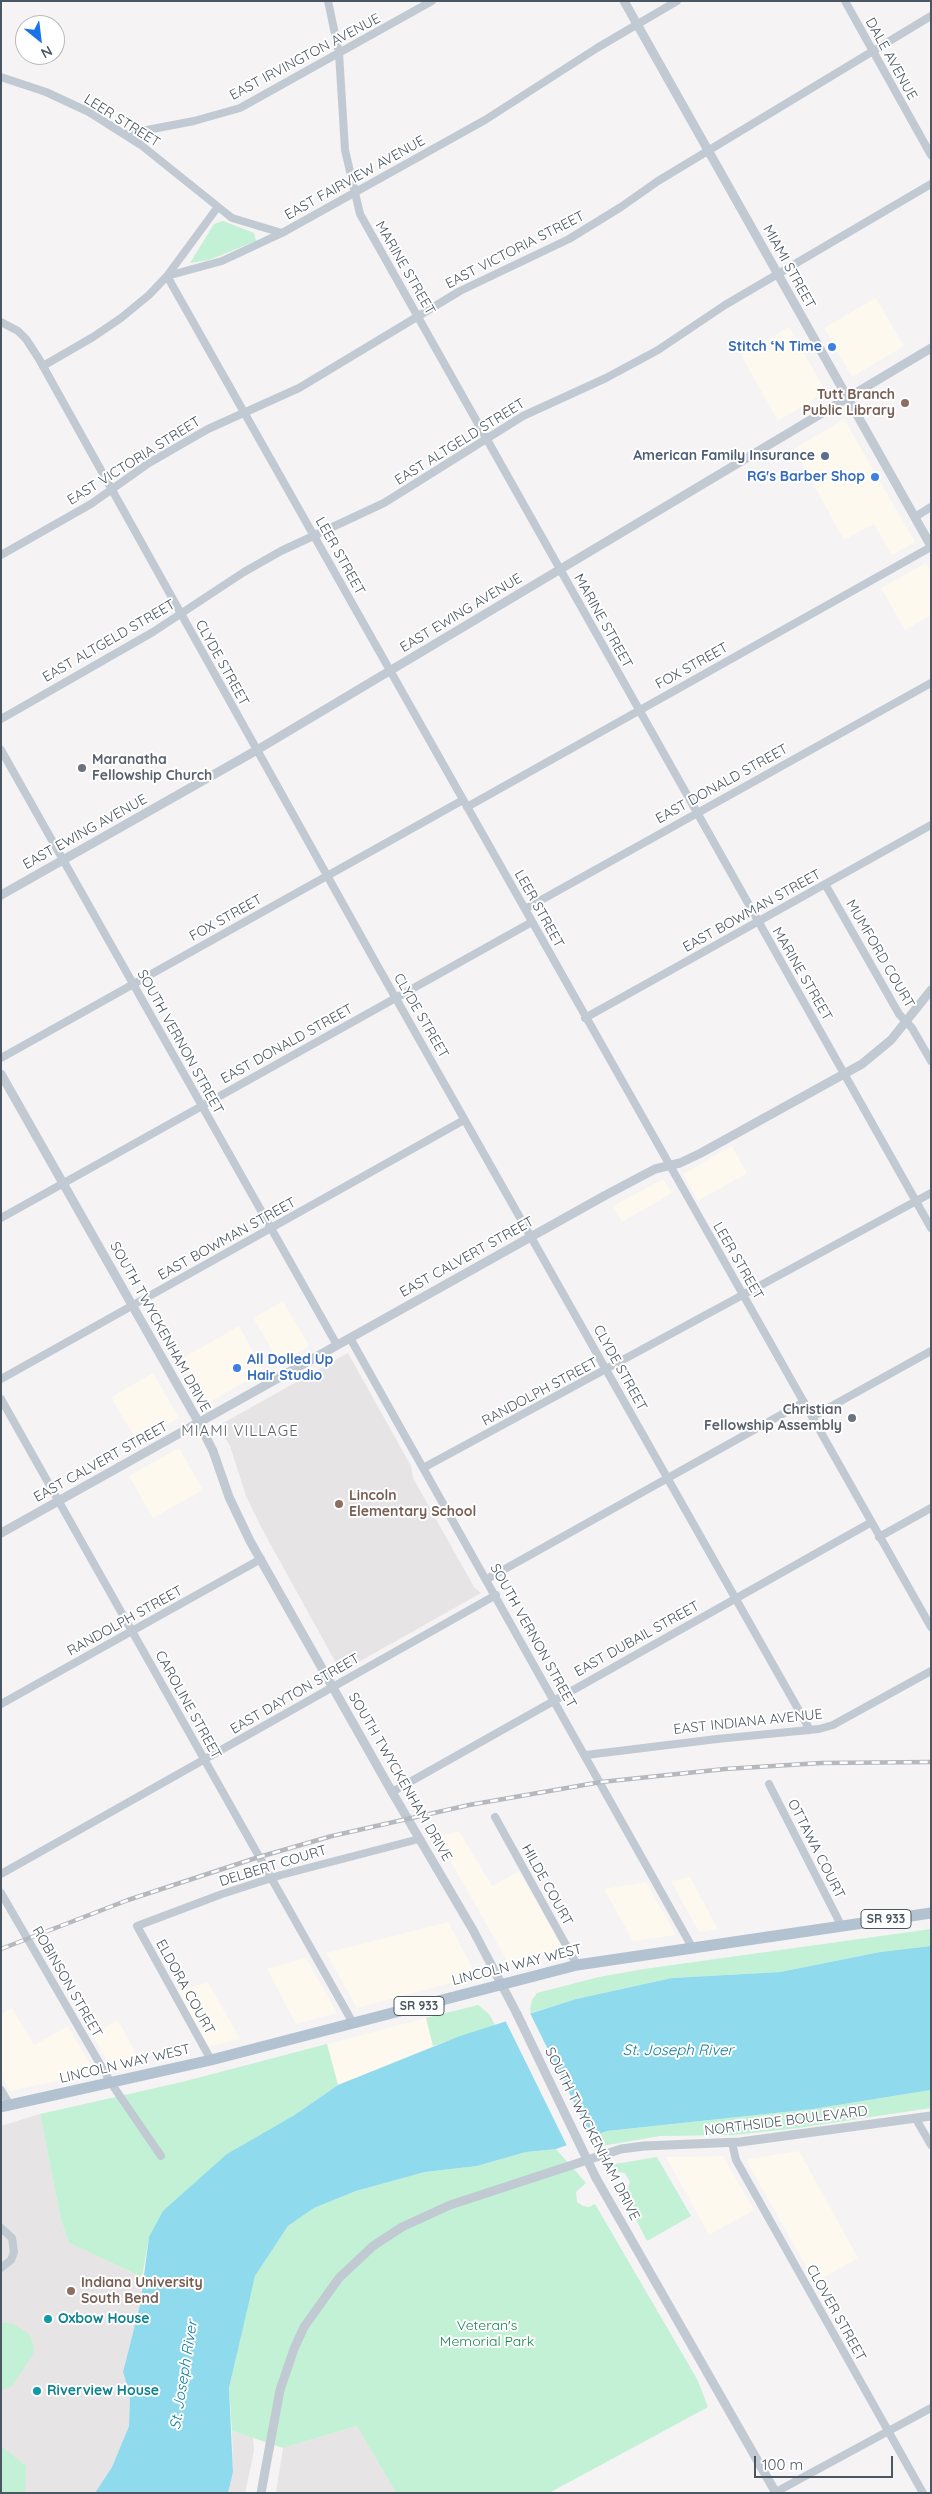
<!DOCTYPE html>
<html>
<head>
<meta charset="utf-8">
<style>
  body { margin:0 }
  #map { position:relative; width:932px; height:2494px; overflow:hidden; background:#f5f3f3; font-family:Quicksand,sans-serif }
  canvas { display:block }
  .frame { position:absolute; inset:0; border:2px solid #4a5661; pointer-events:none }
  .north { position:absolute; left:15px; top:15px; width:50px; height:50px; box-sizing:border-box; background:#fff; border:1px solid #b7bbc0; border-radius:50%; rotate:151deg; font-size:14px; font-weight:700; line-height:20px; text-align:center; color:#4a5661 }
  .north::after { content:''; display:block; margin:auto; width:18px; height:22px; background:#1a73e8; clip-path:polygon(50% 0,100% 100%,50% 72%,0 100%) }
  .scale { position:absolute; left:754px; top:2456px; width:139px; height:22px; box-sizing:border-box; border:2px solid #4a5661; border-top:0; padding-left:6px; font-size:15px; line-height:18px; white-space:nowrap; color:#4a5661; -webkit-text-stroke:4px #fff; paint-order:stroke }
</style>
</head>
<body>
<div id="map">
<canvas width="932" height="2494"></canvas>
<div class="frame"></div>
<div class="north">N</div>
<div class="scale">100 m</div>
</div>
<script>
const c = document.querySelector('canvas').getContext('2d');
c.lineJoin = 'round';
function fill(path, color) {
  c.fillStyle = color;
  c.fill(path, 'evenodd');
}
function toPath(rows) {
  const path = new Path2D();
  for (const r of rows) {
    path.moveTo(r[0], r[1]);
    for (let i = 2; i < r.length; i += 2) path.lineTo(r[i], r[i + 1]);
  }
  return path;
}
function strokePath(path, color, width, dash) {
  c.strokeStyle = color;
  c.lineWidth = width;
  c.lineCap = dash ? 'butt' : 'round';
  c.setLineDash(dash || []);
  c.stroke(path);
}
function write(font, color, halo, rows, align = 'center') {
  c.font = font + ' Quicksand,sans-serif';
  c.lineWidth = 4;
  c.setLineDash([]);
  c.textBaseline = 'middle';
  c.strokeStyle = halo;
  c.fillStyle = color;
  for (const [text, x, y, turn = 0] of rows) {
    c.save();
    c.translate(x, y);
    c.rotate((+turn || 0) * Math.PI / 180);
    c.textAlign = isNaN(turn) ? turn : align;
    if (halo) c.strokeText(text, 0, 0);
    c.fillText(text, 0, 0);
    c.restore();
  }
}
fill(toPath([
  [876,298,904,346,852,377,824,328],
  [789,327,826,392,778,421,741,355],
  [844,419,915,542,892,555,874,524,844,540,794,449],
  [926,563,931,572,931,615,905,630,881,588],
  [732,1146,747,1173,698,1201,683,1174],
  [663,1179,672,1193,622,1222,613,1206],
  [283,1301,309,1346,280,1363,253,1318],
  [239,1326,264,1371,206,1404,181,1359],
  [153,1373,179,1418,137,1442,111,1397],
  [179,1448,203,1490,153,1518,129,1476],
  [459,1831,492,1886,519,1871,564,1950,509,1964,437,1837],
  [690,1877,718,1929,699,1932,671,1881],
  [646,1882,676,1935,633,1941,604,1889],
  [448,1922,477,1976,357,2008,326,1953],
  [306,1958,337,2013,296,2024,267,1969],
  [208,1982,240,2039,208,2047,178,1991],
  [12,2008,34,2045,68,2026,95,2073,10,2091,1,2076,1,2014],
  [426,2018,433,2046,338,2085,327,2044],
  [118,2020,141,2063,112,2070,92,2034],
  [799,2151,858,2258,815,2282,747,2162,748,2159],
  [723,2156,754,2210,709,2235,666,2157]
]), '#fdf9ef');
fill(toPath([
  [348,1353,411,1466,413,1478,474,1587,481,1593,341,1672,261,1527,246,1496,230,1446,218,1426],
  [40,2114,61,2220,69,2243,142,2277,140,2305,123,2372,130,2394,129,2426,112,2467,95,2493,1,2493,1,2126],
  [357,2426,396,2493,276,2493,283,2448],
  [232,2431,253,2438,254,2451,245,2493,228,2493,233,2472]
]), '#e6e4e5');
fill(toPath([
  [223,221,254,233,256,241,209,260,190,263,214,224],
  [931,1929,931,1946,880,1952,780,1972,672,1978,576,1999,531,2013,530,2009,532,2000,537,1993,599,1977,644,1969],
  [478,2005,489,2014,495,2025,433,2046,426,2018],
  [327,2044,338,2085,293,2116,149,2237,142,2277,69,2243,61,2220,40,2114,182,2082],
  [931,2090,931,2108,798,2128,734,2135,660,2136,596,2147,592,2137,607,2131,813,2109],
  [556,2149,586,2183,576,2192,577,2202,583,2206,589,2207,595,2204,697,2379,708,2407,549,2493,396,2493,357,2426,283,2448,232,2431,229,2388,248,2303,255,2276,288,2226,314,2208,356,2191,425,2172,477,2166,526,2152],
  [657,2157,691,2216,647,2241,622,2192,628,2188,630,2182,625,2173,611,2171,609,2165],
  [1,2323,11,2323,28,2333,34,2346,33,2354,12,2386,1,2391],
  [1,2446,26,2466,25,2493,1,2493]
]), '#c3f1d5');
fill(toPath([
  [931,1946,931,2090,813,2109,607,2131,556,2149,526,2152,477,2166,425,2172,356,2191,314,2208,288,2226,255,2276,229,2388,233,2472,228,2493,95,2493,112,2467,129,2426,130,2394,123,2372,140,2305,149,2237,163,2211,227,2154,293,2116,338,2085,460,2036,576,1999,672,1978,780,1972,880,1952]
]), '#90daee');
fill(toPath([
  [529,2011,592,2139,568,2148,505,2020]
]), '#f5f3f3');
strokePath(toPath([
  [328,1,339,53,345,150,360,214,931,1228],
  [845,1,931,155],
  [1,77,46,92,89,112,141,145,232,218,282,233],
  [126,134,194,121,240,108,432,1],
  [217,208,167,276,931,1627],
  [1,322,18,331,26,339,39,359,377,965,810,1730],
  [43,366,93,337,121,318,149,295,167,276,222,261,282,233,485,120,597,48,677,1],
  [915,517,931,507],
  [1,555,91,504,149,463,208,429,299,388,460,291,569,239,621,207,658,181,931,16],
  [1,719,153,632,244,572,281,551,384,503,523,416,606,378,658,350,725,305,931,184],
  [1,750,337,1345],
  [467,807,931,547],
  [825,884,899,1014,912,1028,931,1061],
  [525,909,931,683],
  [585,1018,931,825],
  [1,1058,463,800],
  [1,1218,532,922],
  [350,1338,692,1947],
  [1,1379,464,1120],
  [1,1399,353,2023],
  [812,1417,931,1351],
  [423,1468,931,1193],
  [879,1537,931,1508],
  [487,1579,804,1402],
  [1,1704,261,1559],
  [586,1755,717,1739,819,1729,833,1725,931,1671],
  [769,1784,841,1925],
  [392,1792,870,1523],
  [495,1817,577,1965],
  [1,1874,496,1595],
  [1,1893,111,2083,161,2156],
  [211,2060,137,1926,222,1894,281,1875,419,1839],
  [1,2090,10,2105],
  [916,2119,931,2145],
  [732,2143,736,2160,923,2493],
  [1,2228,12,2238,14,2252,11,2260,1,2268],
  [774,2493,931,2408]
]), '#c1cad2', 8);
strokePath(toPath([
  [624,1,931,546],
  [1,895,257,750,931,348],
  [1,1074,199,1423,213,1451,229,1497,250,1541,392,1792,473,1930,517,2014],
  [1,1533,604,1196,655,1169,680,1163,701,1153,862,1064,891,1040,931,990],
  [596,2178,776,2493],
  [261,2493,280,2390,294,2349,304,2327,339,2278,373,2246,402,2227,450,2205,621,2149,644,2146,740,2142,931,2116]
]), '#c1cad2', 9);
strokePath(toPath([
  [1,2107,211,2060,577,1965,931,1913]
]), '#b3c2d1', 11);
const rail = toPath([
  [1,1949,128,1900,259,1857,332,1836,469,1805,601,1782,725,1769,821,1763,931,1762]
]);
strokePath(rail, '#b5b8bd', 4.5);
strokePath(rail, '#fff', 2.5, [8]);
strokePath(toPath([
  [517,2014,596,2178]
]), '#c1cad2', 9);
for (const [x, y, r, color] of [
  [832,347,5,"#3f7fe0"],
  [905,403,5,"#8d6e63"],
  [825,456,5,"#5c6f8a"],
  [875,477,5,"#3f7fe0"],
  [82,768,5,"#6b7280"],
  [237,1368,5,"#3f7fe0"],
  [852,1418,5,"#6b7280"],
  [339,1504,5,"#8d6e63"],
  [71,2291,5,"#8d6e63"],
  [48,2319,5,"#0f9aa8"],
  [37,2391,5,"#0f9aa8"]
]) {
  const dot = new Path2D();
  dot.arc(x, y, r, 0, 2 * Math.PI);
  c.fillStyle = color;
  c.fill(dot);
  strokePath(dot, '#fff', 2);
}
for (const [x, y, w] of [
  [886,1919,50],
  [419,2006,50]
]) {
  const box = new Path2D();
  box.roundRect(x - w / 2, y - 9.5, w, 19, 4);
  c.fillStyle = '#fff';
  c.fill(box);
  strokePath(box, '#4a5661', 1);
}
write('bold 12px', '#4a5661', null, [
  ["SR 933",886,1919],
  ["SR 933",419,2006]
]);
write('14px', '#4a5661', '#fff', [
  ["EAST IRVINGTON AVENUE",305,57,-28],
  ["DALE AVENUE",891,59,61],
  ["LEER STREET",122,121,32],
  ["EAST FAIRVIEW AVENUE",355,178,-29],
  ["EAST VICTORIA STREET",515,250,-27],
  ["MIAMI STREET",789,267,61],
  ["MARINE STREET",405,268,60],
  ["EAST ALTGELD STREET",460,442,-32],
  ["EAST VICTORIA STREET",134,461,-32],
  ["LEER STREET",340,556,61],
  ["EAST EWING AVENUE",461,613,-31],
  ["MARINE STREET",603,621,61],
  ["EAST ALTGELD STREET",109,641,-30],
  ["CLYDE STREET",222,663,61],
  ["FOX STREET",692,666,-29],
  ["EAST DONALD STREET",722,784,-29],
  ["EAST EWING AVENUE",85,832,-29],
  ["LEER STREET",539,909,61],
  ["EAST BOWMAN STREET",752,911,-29],
  ["FOX STREET",226,918,-29],
  ["MUMFORD COURT",880,954,60],
  ["MARINE STREET",802,974,60],
  ["CLYDE STREET",421,1016,60],
  ["SOUTH VERNON STREET",180,1042,61],
  ["EAST DONALD STREET",287,1044,-29],
  ["EAST BOWMAN STREET",227,1239,-29],
  ["EAST CALVERT STREET",467,1257,-29],
  ["LEER STREET",738,1261,60],
  ["SOUTH TWYCKENHAM DRIVE",160,1327,61],
  ["CLYDE STREET",620,1368,61],
  ["RANDOLPH STREET",540,1392,-28],
  ["EAST CALVERT STREET",101,1462,-29],
  ["RANDOLPH STREET",125,1621,-29],
  ["SOUTH VERNON STREET",533,1636,61],
  ["EAST DUBAIL STREET",637,1639,-29],
  ["EAST DAYTON STREET",295,1694,-30],
  ["CAROLINE STREET",188,1705,61],
  ["EAST INDIANA AVENUE",748,1722,-6],
  ["SOUTH TWYCKENHAM DRIVE",400,1777,60],
  ["OTTAWA COURT",816,1849,63],
  ["DELBERT COURT",273,1866,-17],
  ["HILDE COURT",547,1885,61],
  ["LINCOLN WAY WEST",517,1965,-14],
  ["ROBINSON STREET",67,1982,60],
  ["ELDORA COURT",185,1987,61],
  ["LINCOLN WAY WEST",125,2064,-13],
  ["NORTHSIDE BOULEVARD",786,2121,-7],
  ["SOUTH TWYCKENHAM DRIVE",592,2134,63],
  ["CLOVER STREET",836,2313,61]
]);
write('bold 14px', '#366cbe', '#fff', [
  ["Stitch ‘N Time",822,347],
  ["RG's Barber Shop",865,477],
  ["All Dolled Up",247,1360,"left"],
  ["Hair Studio",247,1376,"left"]
], 'right');
write('bold 14px', '#785e54', '#fff', [
  ["Tutt Branch",895,395,"right"],
  ["Public Library",895,411,"right"],
  ["Lincoln",349,1496],
  ["Elementary School",349,1512],
  ["Indiana University",81,2283],
  ["South Bend",81,2299]
], 'left');
write('bold 14px', '#4e5e75', '#fff', [
  ["American Family Insurance",815,456]
], 'right');
write('bold 14px', '#5b616d', '#fff', [
  ["Maranatha",92,760],
  ["Fellowship Church",92,776],
  ["Christian",842,1410,"right"],
  ["Fellowship Assembly",842,1426,"right"]
], 'left');
write('bold 14px', '#0d838f', '#fff', [
  ["Oxbow House",58,2319],
  ["Riverview House",47,2391]
], 'left');
write('14px', '#17864f', '#fff', [
  ["Veteran's",487,2326],
  ["Memorial Park",487,2342]
]);
c.letterSpacing = '1px';
write('15px', '#5f6368', '#fff', [
  ["MIAMI VILLAGE",240,1431]
]);
c.letterSpacing = '0px';
write('italic 15px', '#0c7c9b', '#fff', [
  ["St. Joseph River",678,2050],
  ["St. Joseph River",184,2375,-81]
]);
</script>
</body>
</html>
